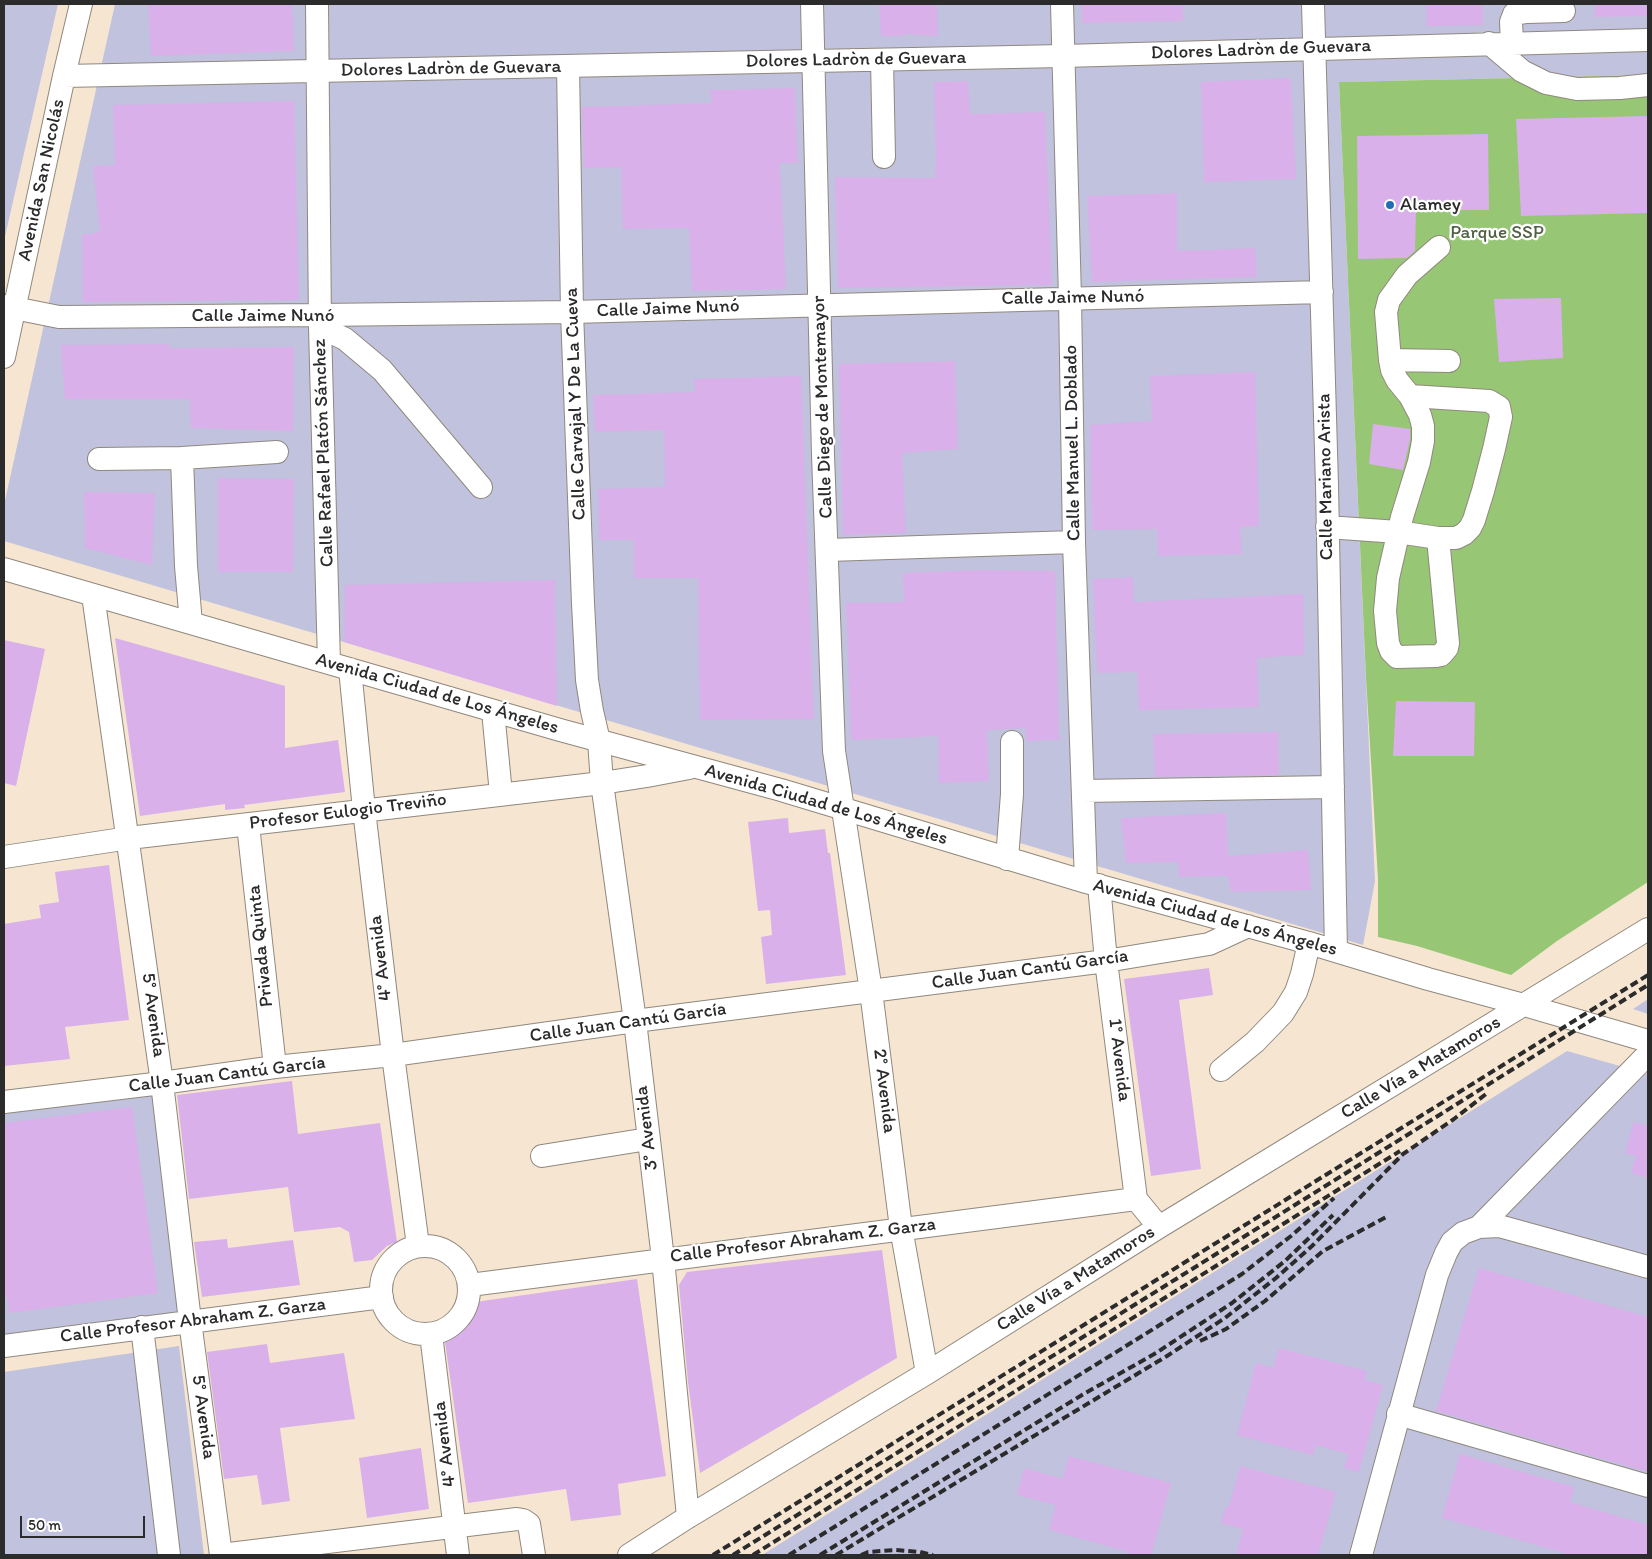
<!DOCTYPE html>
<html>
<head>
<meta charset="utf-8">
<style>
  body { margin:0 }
  #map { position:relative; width:1652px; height:1559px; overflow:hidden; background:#f6e6d1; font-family:Itim,sans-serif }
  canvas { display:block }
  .frame { position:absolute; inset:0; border:5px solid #2b2b2b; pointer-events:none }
  .scale { position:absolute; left:20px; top:1516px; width:125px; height:22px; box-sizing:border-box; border:2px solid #2b2b2b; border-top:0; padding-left:6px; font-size:15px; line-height:18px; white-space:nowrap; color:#2b2b2b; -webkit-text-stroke:4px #fff; paint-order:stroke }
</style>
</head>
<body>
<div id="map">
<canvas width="1652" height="1559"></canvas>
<div class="frame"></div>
<div class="scale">50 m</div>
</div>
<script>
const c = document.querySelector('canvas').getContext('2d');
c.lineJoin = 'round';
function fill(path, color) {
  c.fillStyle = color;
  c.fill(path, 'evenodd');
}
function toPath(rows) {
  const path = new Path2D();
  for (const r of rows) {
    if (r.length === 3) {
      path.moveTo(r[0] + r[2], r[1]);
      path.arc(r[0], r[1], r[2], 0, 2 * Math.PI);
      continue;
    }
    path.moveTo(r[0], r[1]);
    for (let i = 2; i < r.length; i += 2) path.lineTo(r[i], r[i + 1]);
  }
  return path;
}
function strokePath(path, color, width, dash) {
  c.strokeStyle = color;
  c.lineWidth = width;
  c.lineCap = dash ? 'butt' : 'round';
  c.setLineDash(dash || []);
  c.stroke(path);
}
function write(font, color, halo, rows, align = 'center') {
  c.font = font + ' Itim,sans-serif';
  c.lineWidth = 4.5;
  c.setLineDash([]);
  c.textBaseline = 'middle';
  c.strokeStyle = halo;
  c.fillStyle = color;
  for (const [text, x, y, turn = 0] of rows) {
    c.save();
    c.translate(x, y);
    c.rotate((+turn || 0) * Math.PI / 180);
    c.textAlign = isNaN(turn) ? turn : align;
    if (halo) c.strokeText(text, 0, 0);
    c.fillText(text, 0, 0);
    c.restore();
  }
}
fill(toPath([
  [4,4,58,4,4,241],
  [115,4,1648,4,1648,75,1339,82,1375,881,1363,945,4,541,4,505],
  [1648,999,1648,1014,1633,1009],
  [1567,1051,1648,1074,1648,1555,762,1555],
  [153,1092,180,1313,4,1336,4,1111],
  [179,1346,204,1555,4,1555,4,1372]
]), '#c1c2dd');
fill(toPath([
  [1648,75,1648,882,1557,941,1511,975,1417,946,1378,937,1378,879,1366,678,1339,82]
]), '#97c675');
fill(toPath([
  [148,4,292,4,294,51,151,56],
  [879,4,937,4,938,36,903,34,903,36,881,36],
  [1081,4,1183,4,1183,21,1082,23],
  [1426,4,1483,4,1483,25,1427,26],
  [1595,4,1648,4,1648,16,1594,17],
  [1291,78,1296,179,1204,182,1201,82],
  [968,81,970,114,1045,112,1052,285,838,288,835,177,935,178,936,158,934,82],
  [795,88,798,163,780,163,786,289,692,291,689,228,623,229,621,167,584,168,582,107,712,103,710,90],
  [294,101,299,300,83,302,82,235,100,232,93,166,115,165,113,105],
  [1648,116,1648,213,1521,216,1516,119],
  [1488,134,1489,210,1416,210,1415,251,1407,258,1358,259,1357,136],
  [1177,193,1177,251,1255,248,1257,277,1092,282,1087,196],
  [1561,298,1563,358,1499,362,1494,299],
  [169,344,169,348,294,347,293,431,191,428,190,399,65,399,61,345],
  [955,361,958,449,902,453,906,533,843,535,839,364],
  [1255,372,1259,526,1240,527,1242,554,1158,556,1157,529,1092,530,1090,425,1152,421,1150,376],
  [801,376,814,719,700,720,698,578,634,578,634,540,599,540,598,489,665,487,664,430,595,432,593,395,695,392,694,379],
  [1373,424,1410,429,1410,440,1403,470,1369,464],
  [218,478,294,479,293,572,218,572],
  [84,492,155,493,152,565,85,548],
  [980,570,1055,571,1059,740,1026,741,1026,728,987,730,989,781,939,783,938,736,851,740,846,603,904,602,903,573],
  [1133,577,1134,602,1303,594,1304,655,1257,658,1259,707,1139,710,1137,672,1097,673,1093,579],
  [555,580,557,706,344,642,345,585],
  [115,638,285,686,285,748,338,740,345,792,244,805,245,808,225,810,225,804,140,816],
  [4,640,45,649,16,786,4,783],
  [1396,701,1475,702,1474,756,1393,756],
  [1278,732,1279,775,1155,777,1153,734],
  [1226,813,1228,856,1308,850,1311,890,1231,892,1228,876,1179,877,1178,862,1126,863,1121,818],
  [788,818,789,833,825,829,828,853,830,853,846,975,766,984,761,937,772,935,770,910,758,911,748,822],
  [109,865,129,1020,65,1027,70,1059,4,1066,4,924,41,918,39,905,59,902,55,872],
  [1209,968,1213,995,1179,1000,1201,1169,1151,1176,1124,979],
  [292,1081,298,1134,380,1123,397,1242,387,1246,372,1260,354,1262,349,1232,340,1227,294,1232,288,1187,189,1199,177,1095],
  [132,1107,158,1293,9,1313,7,1297,4,1297,4,1123],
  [1634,1122,1648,1126,1648,1178,1631,1173,1636,1156,1625,1153],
  [227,1239,228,1248,293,1240,300,1285,202,1297,194,1242],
  [882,1250,897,1358,700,1473,688,1382,679,1285,687,1272],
  [1479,1268,1648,1317,1648,1472,1436,1411],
  [637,1279,666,1476,618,1484,621,1515,571,1521,566,1489,468,1503,445,1342,461,1329,474,1310,475,1302],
  [267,1344,270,1363,344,1353,355,1419,280,1428,290,1501,262,1505,257,1475,224,1479,207,1352],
  [1279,1348,1367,1371,1365,1380,1383,1385,1359,1472,1344,1468,1348,1454,1316,1445,1313,1455,1237,1435,1256,1363,1273,1368],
  [421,1448,429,1509,367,1518,359,1458],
  [1460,1454,1574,1487,1570,1502,1648,1525,1648,1555,1571,1555,1442,1518],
  [1069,1456,1171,1483,1151,1555,1128,1555,1129,1552,1049,1530,1056,1505,1017,1495,1024,1468,1063,1479],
  [1240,1466,1336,1492,1318,1555,1236,1555,1243,1529,1221,1523,1226,1506,1229,1507]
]), '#d9b0ea');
const minor = toPath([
  [317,4,320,327,329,663],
  [812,4,823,455,834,751,871,991,901,1228,927,1373],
  [1062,4,1070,298,1074,542,1086,882],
  [1313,4,1327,485,1336,951],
  [1489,43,1522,71,1546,83,1577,89,1620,88,1648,85],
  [1512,43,1511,22,1514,14,1527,12,1564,11],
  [882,60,884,157],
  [568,66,572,312,583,603,587,680,592,711,599,741,602,783,635,1021,663,1259,688,1517],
  [64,76,1063,56,1648,40],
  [4,306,59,317,320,315,572,312,1322,292],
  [320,327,345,339,382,370,481,487],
  [4,357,64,76,81,4],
  [1390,360,1449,361],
  [99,459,182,458],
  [1327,527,1398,532,1438,538,1456,538,1464,534,1470,528,1474,520,1483,491,1494,449,1501,417,1499,407,1489,401,1410,396],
  [1438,538,1448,643,1447,648,1441,655,1436,656,1397,657,1391,651,1388,643,1385,611,1388,578,1402,517,1419,462,1423,441,1423,426,1420,415,1410,396,1397,380,1392,370,1390,360,1386,312,1389,300,1407,275,1439,247],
  [828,550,1074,542],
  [4,569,560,730,781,790,1086,882,1309,943,1428,979,1524,1005,1648,1041],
  [93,595,162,1083,190,1321,221,1555],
  [191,623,186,566,182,458,277,452],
  [350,669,364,810,393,1055,418,1246],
  [493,711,501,794],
  [1083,791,1333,787],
  [248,825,275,1067],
  [4,857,129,838,602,783,647,776,689,768],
  [1007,859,1012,794,1012,742],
  [1099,885,1106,961,1136,1199,1159,1227],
  [1221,1070,1255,1042,1283,1013,1296,992,1302,974,1309,943],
  [4,1102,162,1083,275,1067,393,1055,635,1021,1106,961,1209,944,1248,926],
  [542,1156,648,1139],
  [1479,1227,1648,1054],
  [425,1290,44],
  [470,1285,1136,1199],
  [142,1327,169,1555],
  [431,1334,458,1555],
  [4,1346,382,1297],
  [1398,1414,1648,1486],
  [221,1555,517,1519,523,1520,529,1524,534,1555],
  [629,1555,688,1517,927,1373,1159,1227,1648,929],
  [1361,1555,1437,1275,1446,1253,1452,1242,1463,1233,1479,1227,1499,1226,1648,1267]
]);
strokePath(minor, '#90887e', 24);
strokePath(minor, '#fff', 22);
strokePath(toPath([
  [1200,1341,1226,1329,1265,1301,1323,1251,1388,1216],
  [713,1555,1648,975],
  [733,1555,1648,985],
  [753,1555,1400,1151],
  [789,1555,1242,1274,1291,1236,1334,1198],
  [820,1555,1082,1395,1156,1353,1232,1303,1285,1261,1333,1215],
  [836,1555,1167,1356,1225,1318,1276,1278,1312,1246,1403,1154,1454,1119,1486,1094],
  [861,1555,868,1552,896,1550,920,1552,933,1555]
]), '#2b2b2b', 4, [8, 4]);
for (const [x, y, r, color] of [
  [1390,205,5,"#1f6fb2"]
]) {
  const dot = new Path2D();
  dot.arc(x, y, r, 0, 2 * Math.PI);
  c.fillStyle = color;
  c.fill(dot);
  strokePath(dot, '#fff', 2);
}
write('19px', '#2b2b2b', '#fff', [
  ["Dolores Ladròn de Guevara",1261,50,-2],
  ["Dolores Ladròn de Guevara",856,60,-1],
  ["Dolores Ladròn de Guevara",451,69,-1],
  ["Avenida San Nicolás",42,180,-78],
  ["Calle Jaime Nunó",1073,298,-1],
  ["Calle Jaime Nunó",668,309,-2],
  ["Calle Jaime Nunó",263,316],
  ["Calle Carvajal Y De La Cueva",576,404,-92],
  ["Calle Diego de Montemayor",823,407,-92],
  ["Calle Manuel L. Doblado",1073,443,-91],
  ["Calle Rafael Platón Sánchez",324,453,-92],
  ["Calle Mariano Arista",1326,477,-91],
  ["Avenida Ciudad de Los Ángeles",437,694,16],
  ["Avenida Ciudad de Los Ángeles",826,805,16],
  ["Profesor Eulogio Treviño",348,812,-7],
  ["Avenida Ciudad de Los Ángeles",1215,918,15],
  ["Privada Quinta",261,946,-96],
  ["4° Avenida",381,958,-97],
  ["Calle Juan Cantú García",1030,970,-8],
  ["5° Avenida",153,1015,82],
  ["Calle Juan Cantú García",628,1023,-8],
  ["1° Avenida",1119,1060,83],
  ["Calle Vía a Matamoros",1421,1068,-31],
  ["Calle Juan Cantú García",227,1075,-7],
  ["2° Avenida",884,1091,83],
  ["3° Avenida",647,1128,-97],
  ["Calle Profesor Abraham Z. Garza",803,1241,-7],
  ["Calle Vía a Matamoros",1076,1279,-32],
  ["Calle Profesor Abraham Z. Garza",193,1321,-7],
  ["5° Avenida",203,1417,82],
  ["4° Avenida",445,1444,-97]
]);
write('19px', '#2b2b2b', '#fff', [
  ["Alamey",1400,205]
], 'left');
write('19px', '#516145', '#fff', [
  ["Parque SSP",1497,233]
]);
</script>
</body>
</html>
